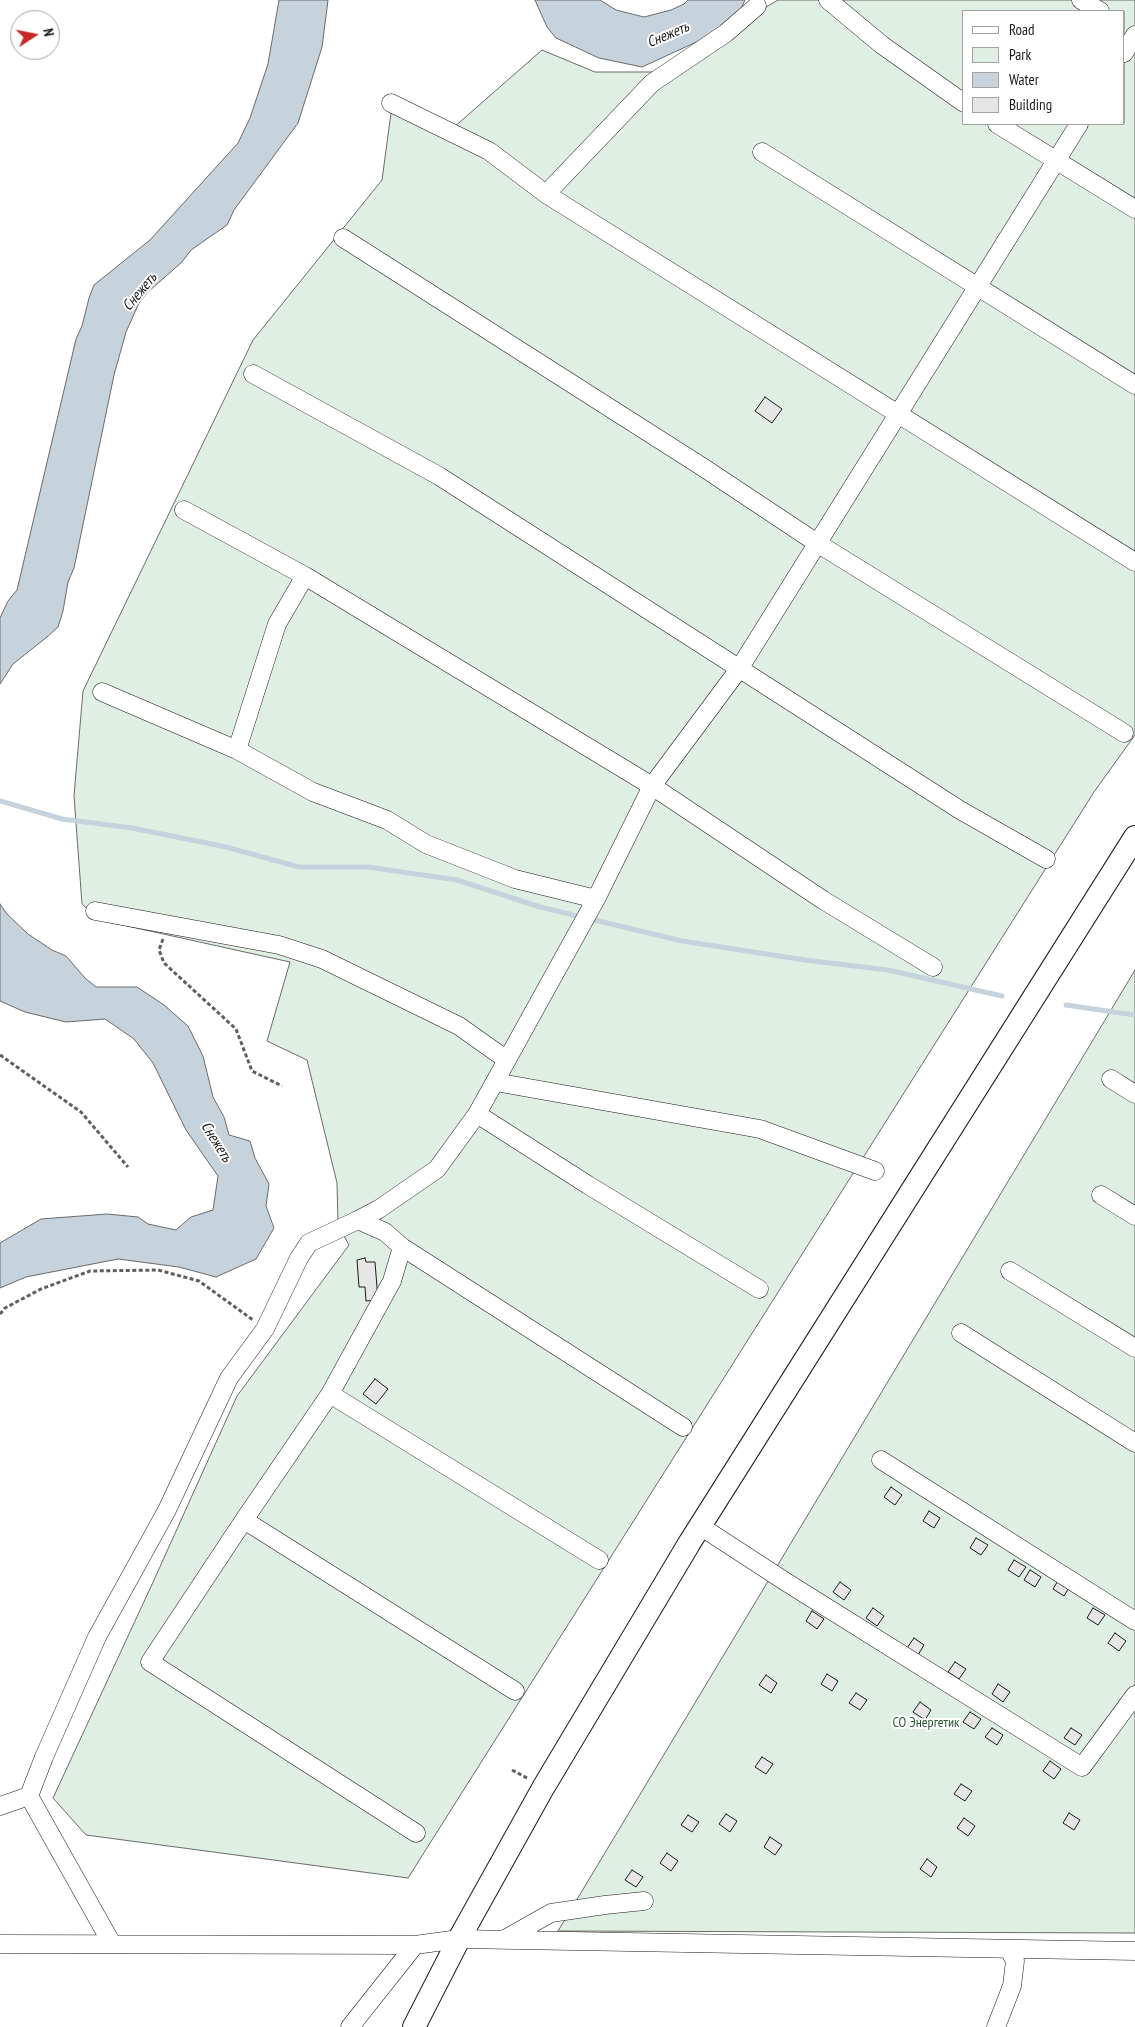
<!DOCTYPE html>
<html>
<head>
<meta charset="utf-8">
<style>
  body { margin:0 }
  #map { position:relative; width:1135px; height:2027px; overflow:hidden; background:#fff; font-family:"PT Sans Narrow",sans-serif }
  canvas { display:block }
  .legend { position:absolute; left:962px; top:10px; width:162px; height:115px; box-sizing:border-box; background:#fff; border:1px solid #a3a3a3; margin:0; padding:6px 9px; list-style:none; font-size:15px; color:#1a1a1a }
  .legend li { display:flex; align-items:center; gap:10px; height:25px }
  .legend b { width:25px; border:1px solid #a3a3a3 }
  .north { position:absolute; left:10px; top:10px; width:50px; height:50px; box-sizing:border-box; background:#fff; border:1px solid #a3a3a3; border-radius:50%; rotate:79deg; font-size:14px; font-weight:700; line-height:20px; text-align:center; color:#1a1a1a }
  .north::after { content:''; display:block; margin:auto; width:18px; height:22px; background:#c62828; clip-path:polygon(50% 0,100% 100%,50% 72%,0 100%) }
</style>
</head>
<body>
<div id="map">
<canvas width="1135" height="2027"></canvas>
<ul class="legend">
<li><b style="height:6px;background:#fff"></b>Road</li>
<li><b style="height:14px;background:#e0efe3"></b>Park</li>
<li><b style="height:14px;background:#c6d2dc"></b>Water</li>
<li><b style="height:14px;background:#e6e6e6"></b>Building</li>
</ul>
<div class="north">N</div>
</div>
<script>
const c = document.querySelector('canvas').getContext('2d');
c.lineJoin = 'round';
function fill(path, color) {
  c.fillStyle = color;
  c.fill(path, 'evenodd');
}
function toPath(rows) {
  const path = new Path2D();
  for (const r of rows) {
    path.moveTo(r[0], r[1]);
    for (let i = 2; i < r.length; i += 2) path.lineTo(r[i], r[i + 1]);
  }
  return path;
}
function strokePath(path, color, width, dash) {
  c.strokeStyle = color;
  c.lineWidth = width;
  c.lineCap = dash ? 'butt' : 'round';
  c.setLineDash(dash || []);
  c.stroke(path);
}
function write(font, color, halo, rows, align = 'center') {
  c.font = font + ' "PT Sans Narrow",sans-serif';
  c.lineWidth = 4;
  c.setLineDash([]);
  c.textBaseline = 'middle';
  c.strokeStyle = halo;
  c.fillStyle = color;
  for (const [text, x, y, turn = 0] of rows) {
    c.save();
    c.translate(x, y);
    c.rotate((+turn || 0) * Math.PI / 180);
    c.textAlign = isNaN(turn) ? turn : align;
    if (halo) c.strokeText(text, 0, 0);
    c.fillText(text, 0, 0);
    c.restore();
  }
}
const green = toPath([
  [778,0,1135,0,1135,735,1094,792,408,1878,86,1835,53,1798,154,1580,237,1396,349,1245,338,1225,337,1183,307,1060,267,1041,290,962,100,920,82,904,74,796,83,691,253,340,382,180,391,113,445,135,542,50,595,72,656,72,778,0],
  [964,11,1124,11,1124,124,964,124,964,11],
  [1135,970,1135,1933,558,1931,1135,970]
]);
fill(green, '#e0efe3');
strokePath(green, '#6a6a6a', 1);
const water = toPath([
  [279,0,328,0,322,47,298,123,234,210,227,225,191,250,182,262,148,292,139,303,126,332,114,375,74,568,68,582,63,611,58,627,47,637,13,664,0,684,0,618,8,601,17,590,76,339,82,326,89,298,94,285,150,240,238,143,250,118,268,64,279,0],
  [535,0,600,0,616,10,644,17,671,10,684,4,688,0,745,0,739,13,716,33,642,67,599,58,556,38,547,27,535,0],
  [0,904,7,914,28,934,52,950,66,956,85,978,96,987,137,987,164,1005,188,1026,203,1056,213,1097,224,1117,229,1135,250,1141,255,1158,269,1184,266,1206,274,1228,256,1259,216,1277,179,1267,118,1259,26,1277,0,1288,0,1243,41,1219,107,1214,138,1217,148,1224,176,1230,191,1217,213,1210,218,1176,186,1130,153,1063,134,1039,105,1019,66,1022,25,1012,0,1001,0,904]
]);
fill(water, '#c6d2dc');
strokePath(water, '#6a6a6a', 1);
strokePath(toPath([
  [0,801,62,819,132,828,226,847,299,867,368,867,457,880,540,907,682,941,805,960,888,970,1002,996],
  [1066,1005,1135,1015]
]), '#c6d2dc', 5);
const building = toPath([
  [765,397,782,409,772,423,755,411,765,397],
  [365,1258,366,1262,375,1262,378,1300,366,1301,365,1287,359,1287,357,1260,365,1258],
  [375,1379,388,1389,376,1404,363,1394,375,1379],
  [891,1487,902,1495,895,1505,884,1497,891,1487],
  [929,1511,940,1518,934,1528,923,1521,929,1511],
  [976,1538,988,1545,981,1555,970,1548,976,1538],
  [1014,1560,1026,1567,1019,1577,1008,1570,1014,1560],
  [1030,1570,1041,1577,1035,1587,1024,1580,1030,1570],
  [1059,1579,1070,1586,1064,1596,1053,1589,1059,1579],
  [840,1582,851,1590,844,1600,833,1592,840,1582],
  [873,1608,884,1616,877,1626,866,1618,873,1608],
  [1093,1608,1105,1615,1098,1625,1087,1618,1093,1608],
  [812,1611,824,1619,817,1629,806,1621,812,1611],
  [1115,1633,1126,1641,1119,1651,1108,1643,1115,1633],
  [914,1638,924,1645,918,1655,907,1648,914,1638],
  [955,1662,966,1669,959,1679,948,1672,955,1662],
  [827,1674,838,1681,832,1691,821,1684,827,1674],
  [766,1675,777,1683,771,1693,759,1685,766,1675],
  [998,1684,1010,1692,1003,1702,992,1694,998,1684],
  [856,1693,867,1700,860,1710,849,1703,856,1693],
  [920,1702,931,1710,925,1720,913,1712,920,1702],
  [970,1712,981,1719,974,1729,963,1722,970,1712],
  [992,1728,1003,1735,997,1745,985,1737,992,1728],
  [1071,1728,1082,1735,1075,1745,1064,1738,1071,1728],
  [762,1757,773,1764,766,1774,755,1767,762,1757],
  [1050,1761,1061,1769,1054,1779,1043,1771,1050,1761],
  [961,1784,972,1791,965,1801,954,1794,961,1784],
  [1069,1813,1080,1820,1074,1830,1063,1823,1069,1813],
  [726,1814,737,1821,730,1832,719,1824,726,1814],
  [688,1815,699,1822,692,1832,681,1825,688,1815],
  [964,1818,975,1826,968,1836,957,1828,964,1818],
  [770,1837,782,1845,775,1855,764,1847,770,1837],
  [667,1853,678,1861,671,1871,660,1863,667,1853],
  [927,1859,937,1867,931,1877,920,1869,927,1859],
  [632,1870,643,1877,636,1887,625,1880,632,1870]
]);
fill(building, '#e6e6e6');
strokePath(building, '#1a1a1a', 1);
const minor = toPath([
  [828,0,882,45,964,103],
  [1081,0,1100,11],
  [1124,53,1135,35],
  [391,103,489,151,546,194,1135,562],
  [997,124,1135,209],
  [762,152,1135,385],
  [546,194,652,83,726,33,757,6],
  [343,238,701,466,817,543,1124,733],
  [253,374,439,476,960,810,1046,859],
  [184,510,305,576,652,786,823,900,933,967],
  [102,692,237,750,313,792,387,820,426,844,515,879,596,899],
  [237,750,277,624,305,576],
  [95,911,279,945,322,959,459,1026,507,1060],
  [1111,1079,1135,1094],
  [495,1082,760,1129,875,1171],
  [477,1114,588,1185,759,1289],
  [1101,1195,1135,1216],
  [358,1220,379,1209,437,1169,477,1114,596,899,652,786,739,669,1079,124],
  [402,1247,392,1281,330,1394,244,1520,150,1662,416,1833],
  [1010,1271,1135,1348],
  [961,1333,1135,1443],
  [330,1394,599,1560],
  [881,1460,1135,1621],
  [244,1520,515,1691],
  [700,1526,786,1582,1082,1767,1135,1695],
  [0,1806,29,1796],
  [505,1939,551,1913,605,1905,644,1901],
  [0,1944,415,1945,459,1939,1135,1951],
  [112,1944,29,1796,44,1757,97,1637,167,1510,229,1378,265,1329,299,1258,309,1243,358,1220,385,1232,402,1247,683,1427],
  [350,2027,415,1945],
  [996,2027,1012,1986,1015,1961,1009,1950]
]);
const major = toPath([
  [414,2027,459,1939,543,1788,690,1542,1135,837]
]);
strokePath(minor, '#1a1a1a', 19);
strokePath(major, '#1a1a1a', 24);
strokePath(toPath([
  [163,939,159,950,164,963,236,1029,252,1071,282,1086],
  [0,1055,81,1112,128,1167],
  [0,1314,5,1308,41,1289,90,1271,158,1270,199,1281,253,1320],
  [512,1770,529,1779]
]), '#5f5f5f', 3, [4, 2.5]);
strokePath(minor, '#fff', 18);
strokePath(major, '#fff', 22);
write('14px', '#2b5a34', '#fff', [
  ["СО Энергетик",926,1723]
]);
write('italic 15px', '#1a1a1a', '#fff', [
  ["Снежеть",668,35,-23],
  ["Снежеть",140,292,-50],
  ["Снежеть",216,1142,58]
]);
</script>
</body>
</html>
